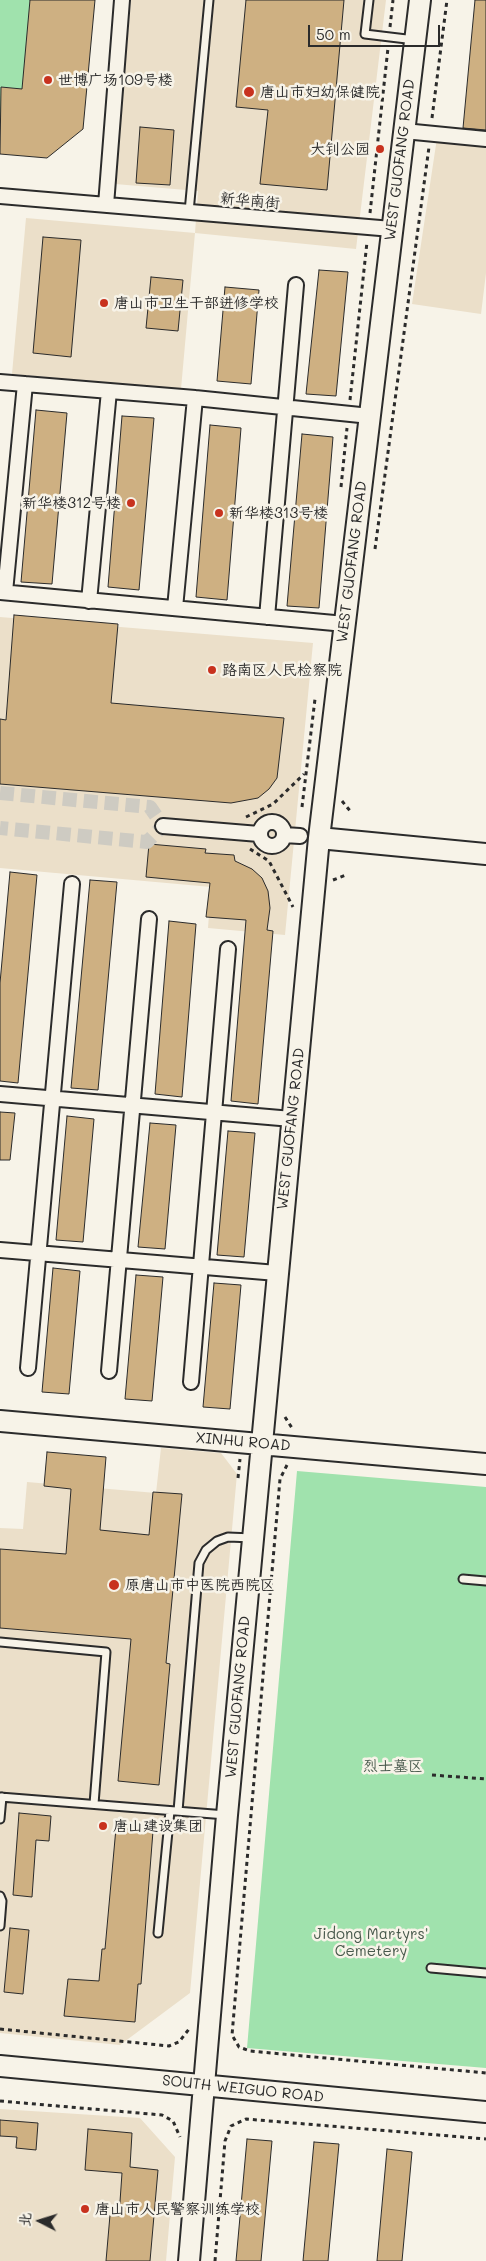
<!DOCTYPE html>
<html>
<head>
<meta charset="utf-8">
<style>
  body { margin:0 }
  #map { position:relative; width:486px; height:2261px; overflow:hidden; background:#f7f3e8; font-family:Mali,"LXGW WenKai TC",sans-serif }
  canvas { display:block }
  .north { position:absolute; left:15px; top:2196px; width:50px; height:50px; -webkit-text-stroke:4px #f7f3e8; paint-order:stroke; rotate:275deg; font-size:14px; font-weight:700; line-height:20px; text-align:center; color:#2b2b2b }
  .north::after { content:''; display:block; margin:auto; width:18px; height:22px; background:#2b2b2b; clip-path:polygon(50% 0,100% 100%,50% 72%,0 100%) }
  .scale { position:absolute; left:308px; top:25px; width:132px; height:22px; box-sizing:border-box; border:2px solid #2b2b2b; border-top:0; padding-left:6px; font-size:15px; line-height:18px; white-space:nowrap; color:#2b2b2b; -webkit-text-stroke:4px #f7f3e8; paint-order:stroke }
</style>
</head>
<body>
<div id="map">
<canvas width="486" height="2261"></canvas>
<div class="north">北</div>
<div class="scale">50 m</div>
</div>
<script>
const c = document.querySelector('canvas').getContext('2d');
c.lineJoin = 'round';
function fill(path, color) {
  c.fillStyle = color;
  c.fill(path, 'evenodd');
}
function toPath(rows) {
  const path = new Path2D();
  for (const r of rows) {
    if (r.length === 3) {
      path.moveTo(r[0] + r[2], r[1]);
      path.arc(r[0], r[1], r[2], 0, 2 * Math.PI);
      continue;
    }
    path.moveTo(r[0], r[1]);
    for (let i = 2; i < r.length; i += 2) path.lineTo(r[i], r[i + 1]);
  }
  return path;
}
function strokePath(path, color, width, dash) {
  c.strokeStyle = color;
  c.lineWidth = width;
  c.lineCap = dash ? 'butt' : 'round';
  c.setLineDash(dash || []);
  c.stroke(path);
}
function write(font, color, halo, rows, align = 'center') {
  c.font = font + ' Mali,"LXGW WenKai TC",sans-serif';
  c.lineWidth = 5;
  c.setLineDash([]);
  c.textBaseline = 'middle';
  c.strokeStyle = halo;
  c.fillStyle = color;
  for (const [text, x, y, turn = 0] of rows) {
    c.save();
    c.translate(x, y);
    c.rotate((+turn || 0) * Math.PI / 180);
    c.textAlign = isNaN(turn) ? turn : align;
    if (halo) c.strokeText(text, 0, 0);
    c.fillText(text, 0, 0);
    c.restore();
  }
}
fill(toPath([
  [131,0,386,0,356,249,195,233,181,389,12,374,26,218,195,233,198,191,115,184],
  [437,138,486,143,486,273,481,314,412,304],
  [0,617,313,643,285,935,208,928,211,887,0,868],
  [161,1448,221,1453,237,1474,190,1993,120,2045,0,2033,0,1528,23,1529,27,1482,156,1493],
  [0,2109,140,2118,175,2157,166,2261,0,2261]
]), '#ebdfc9');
fill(toPath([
  [0,0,54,0,42,127,0,123],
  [297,1471,486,1487,486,2068,247,2048]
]), '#a0e2ad');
const building = toPath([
  [30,0,95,0,83,129,47,158,0,154,1,87,22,89,30,0],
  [246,0,344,0,327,190,260,184,268,110,236,107,246,0],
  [475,0,486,0,486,130,463,128,475,0],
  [140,127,174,130,170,185,136,183,140,127],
  [43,237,81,240,71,357,33,353,43,237],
  [319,270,348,272,336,396,306,394,319,270],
  [151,277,183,280,178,331,146,328,151,277],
  [225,287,259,290,251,384,217,381,225,287],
  [36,410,67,413,52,584,21,582,36,410],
  [122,416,154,418,139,590,108,587,122,416],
  [210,425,241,428,227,600,196,597,210,425],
  [302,434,333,437,319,608,287,606,302,434],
  [14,615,118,624,111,703,284,718,277,778,269,789,258,798,231,803,0,784,0,719,6,720,14,615],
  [149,844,206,849,205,853,234,855,235,861,252,869,262,878,268,891,270,908,267,930,273,931,258,1104,231,1101,246,920,206,917,210,883,146,877,149,844],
  [10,872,37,875,18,1083,0,1081,0,983,10,872],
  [90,880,117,882,98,1090,71,1088,90,880],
  [169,921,196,924,182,1097,155,1094,169,921],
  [0,1112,15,1113,10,1160,0,1160,0,1112],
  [67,1116,94,1119,83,1242,56,1240,67,1116],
  [150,1123,176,1125,165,1249,138,1247,150,1123],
  [228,1131,255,1133,244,1257,217,1255,228,1131],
  [53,1268,80,1271,69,1394,42,1392,53,1268],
  [136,1275,163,1277,152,1401,125,1399,136,1275],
  [214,1283,241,1285,230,1409,203,1407,214,1283],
  [47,1452,106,1457,100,1530,149,1535,153,1492,182,1494,166,1663,170,1664,159,1785,118,1781,131,1639,0,1628,0,1549,66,1554,71,1489,44,1486,47,1452],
  [19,1813,51,1816,49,1841,36,1840,32,1897,13,1895,19,1813],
  [116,1828,153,1831,141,1984,138,1984,135,2022,64,2016,68,1979,99,1981,102,1949,105,1949,116,1828],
  [10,1928,29,1930,23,1994,4,1992,10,1928],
  [0,2120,38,2123,36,2150,16,2148,17,2137,0,2136,0,2120],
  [88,2129,132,2133,130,2167,158,2170,150,2261,106,2261,110,2215,119,2216,122,2173,85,2170,88,2129],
  [247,2139,272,2141,261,2261,236,2261,247,2139],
  [314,2142,339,2144,328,2261,303,2261,314,2142],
  [387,2149,412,2152,402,2261,377,2261,387,2149]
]);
fill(building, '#ceb082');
strokePath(building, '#2b2b2b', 1);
strokePath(toPath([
  [0,793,150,807,163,826,147,842,0,828]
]), '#cecbc2', 14, [14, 7]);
const lane = toPath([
  [369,0,365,34,415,40],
  [189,212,209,0],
  [463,1579,486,1581],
  [0,1642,106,1652,94,1804],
  [0,1797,226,1815],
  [178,1811,199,1563,206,1550,217,1541,228,1537,253,1538],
  [0,1819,2,1797],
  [0,1896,2,1901,0,1926],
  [158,1933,170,1811],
  [431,1968,486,1973]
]);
const street = toPath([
  [404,131,486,139],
  [0,196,392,229],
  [106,205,122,0],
  [0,382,195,398,370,416],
  [0,592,345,624],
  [5,592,25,384],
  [89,601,109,391],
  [175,608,195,398],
  [267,617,296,285],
  [272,834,12],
  [163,826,259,834],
  [284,835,300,836],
  [0,1094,292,1119],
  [0,1250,277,1273],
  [28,1368,72,884],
  [109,1371,149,919],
  [191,1382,228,949]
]);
const secondary = toPath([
  [319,838,486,854],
  [0,1421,486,1464],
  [0,2066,486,2112],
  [189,2261,227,1815,319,838,420,0]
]);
strokePath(lane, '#2b2b2b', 11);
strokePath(street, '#2b2b2b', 18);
strokePath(secondary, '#2b2b2b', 24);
strokePath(toPath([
  [390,27,393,0],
  [432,118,447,0],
  [370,213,388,48],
  [350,400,367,242],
  [341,487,347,428],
  [375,549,429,147],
  [342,801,351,812],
  [302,807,315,699],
  [246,817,273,804,304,774],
  [250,849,269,861,293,907],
  [333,880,346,875],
  [285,1417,292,1428],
  [287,1465,280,1479,232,2035,239,2047,250,2051,486,2073],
  [238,1478,240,1459],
  [432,1775,486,1779],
  [0,2029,169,2046,179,2042,189,2029],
  [0,2101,162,2115,173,2121,180,2137],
  [215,2261,225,2141,231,2126,246,2119,486,2139]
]), '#2b2b2b', 3, [4, 4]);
strokePath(lane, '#f7f3e8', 7);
strokePath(street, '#f7f3e8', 14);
strokePath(secondary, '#f7f3e8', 20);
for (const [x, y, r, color] of [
  [48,80,5,"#c8321e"],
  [249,92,6,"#c8321e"],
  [380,149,5,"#c8321e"],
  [104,303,5,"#c8321e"],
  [131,503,5,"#c8321e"],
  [219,513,5,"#c8321e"],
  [212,670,5,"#c8321e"],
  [114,1585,6,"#c8321e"],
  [103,1826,5,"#c8321e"],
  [85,2209,5,"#c8321e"]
]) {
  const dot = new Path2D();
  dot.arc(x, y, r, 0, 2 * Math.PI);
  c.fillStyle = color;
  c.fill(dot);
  strokePath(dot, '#f7f3e8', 2);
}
write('15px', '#2b2b2b', '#f7f3e8', [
  ["世博广场109号楼",58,80],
  ["唐山市妇幼保健院",260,92],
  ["大钊公园",370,149,"right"],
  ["唐山市卫生干部进修学校",114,303],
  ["新华楼312号楼",121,503,"right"],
  ["新华楼313号楼",229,513],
  ["路南区人民检察院",222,670],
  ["原唐山市中医院西院区",125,1585],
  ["唐山建设集团",113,1826],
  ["唐山市人民警察训练学校",95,2209]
], 'left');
write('15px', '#2b2b2b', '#f7f3e8', [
  ["WEST GUOFANG ROAD",400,160,-83],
  ["新华南街",250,201,5],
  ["WEST GUOFANG ROAD",352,562,-83],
  ["WEST GUOFANG ROAD",291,1129,-84],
  ["XINHU ROAD",243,1442,5],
  ["WEST GUOFANG ROAD",238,1697,-85],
  ["SOUTH WEIGUO ROAD",243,2089,6]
]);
write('15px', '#48594c', '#f7f3e8', [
  ["烈士墓区",393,1766],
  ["Jidong Martyrs'",371,1934],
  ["Cemetery",371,1951]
]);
</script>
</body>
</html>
